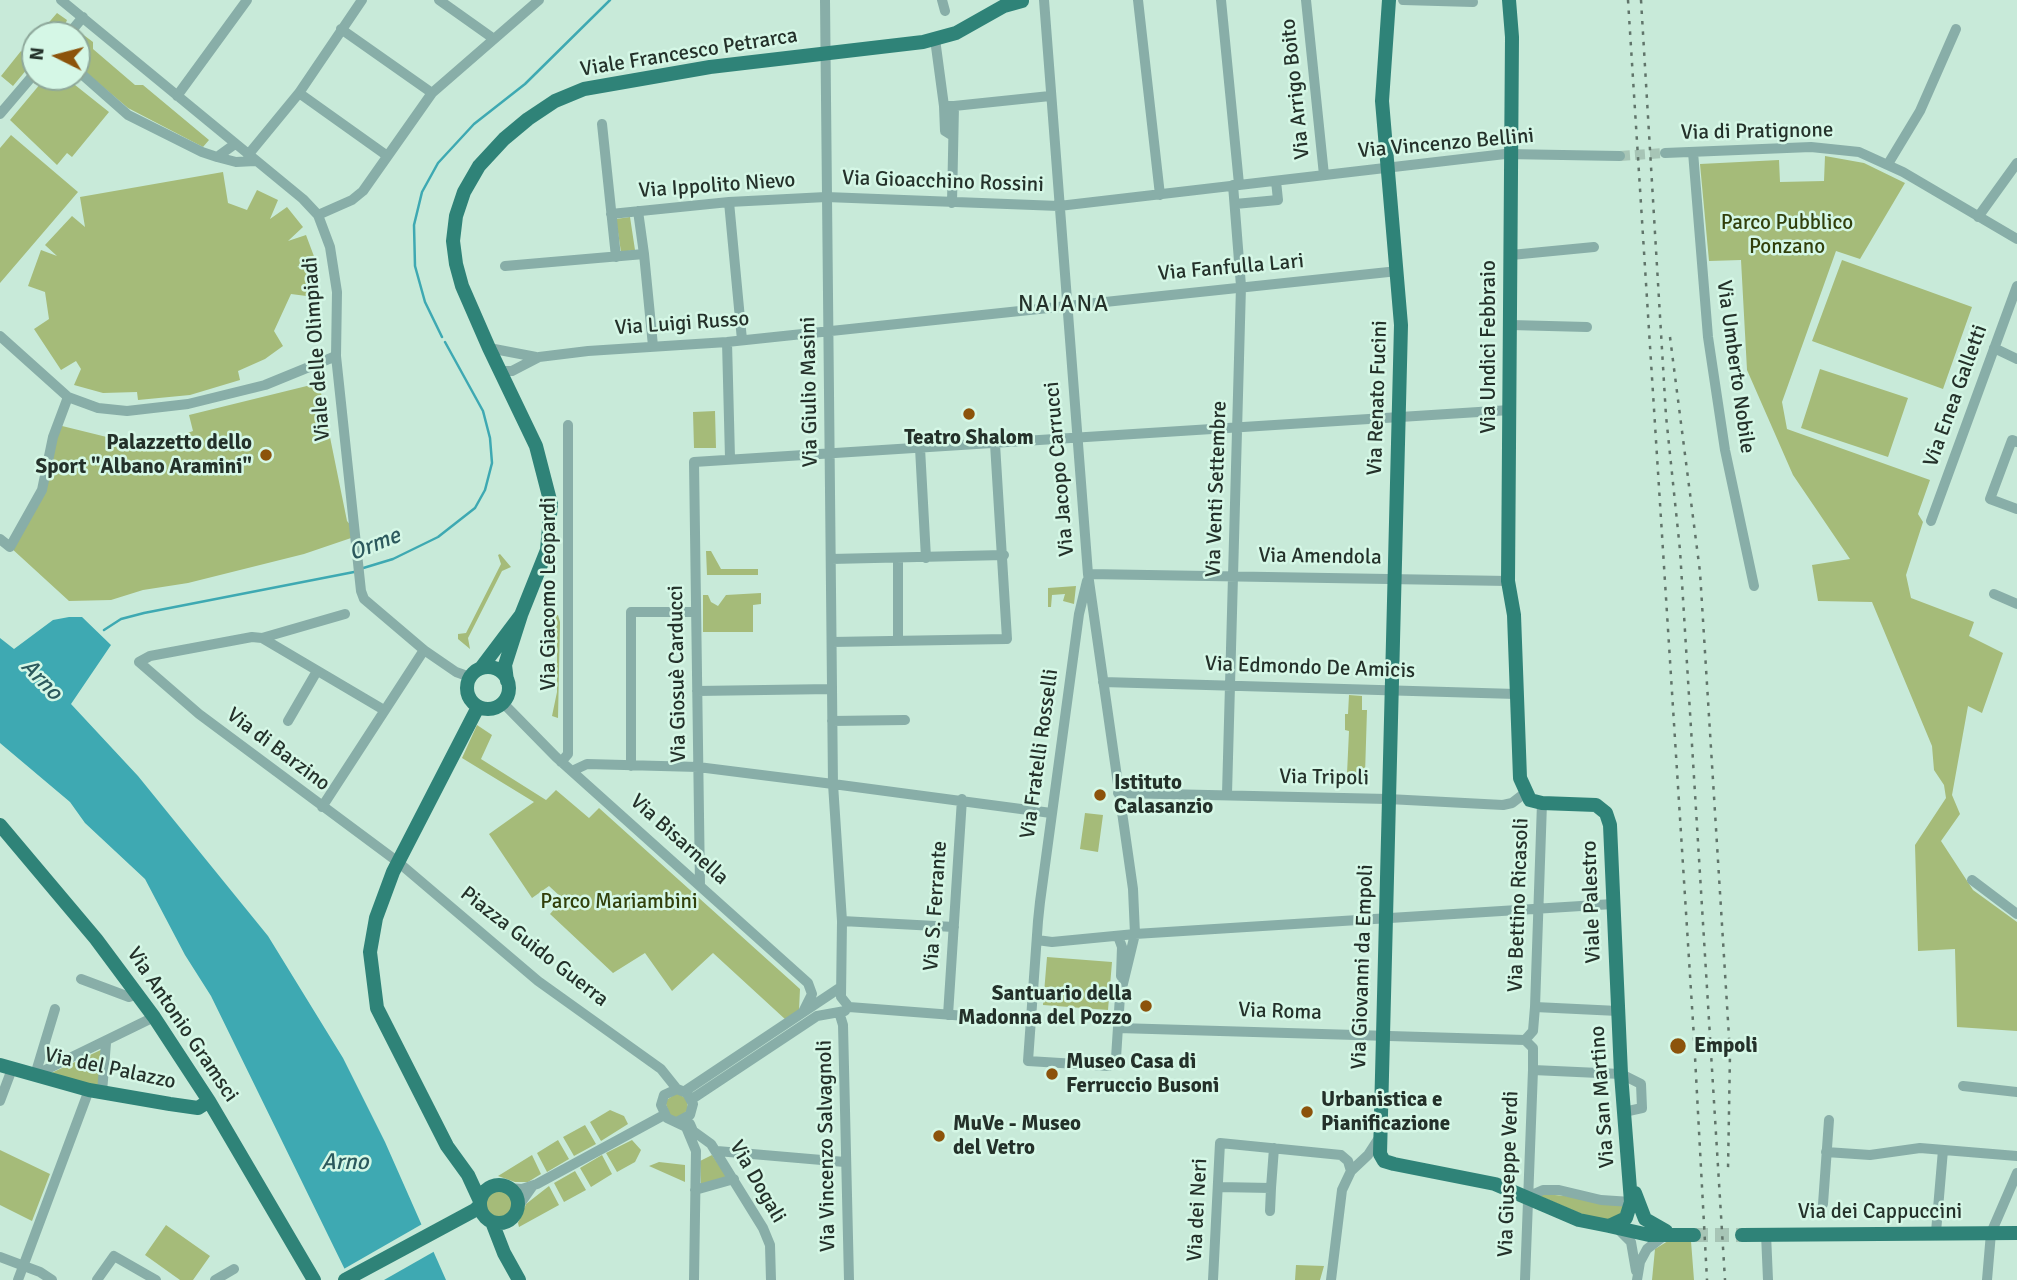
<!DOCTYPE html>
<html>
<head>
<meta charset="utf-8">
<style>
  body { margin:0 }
  #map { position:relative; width:2017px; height:1280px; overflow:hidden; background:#c8ead9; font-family:Signika,sans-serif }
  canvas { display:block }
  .north { position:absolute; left:21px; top:21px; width:70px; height:70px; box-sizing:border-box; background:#d5f7e6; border:2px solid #8ea89b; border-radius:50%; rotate:276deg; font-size:19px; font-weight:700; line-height:28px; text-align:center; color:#24312a }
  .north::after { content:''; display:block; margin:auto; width:24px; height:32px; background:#8c530b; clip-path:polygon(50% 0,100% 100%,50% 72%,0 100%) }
</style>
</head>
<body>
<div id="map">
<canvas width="2017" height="1280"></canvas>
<div class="north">N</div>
</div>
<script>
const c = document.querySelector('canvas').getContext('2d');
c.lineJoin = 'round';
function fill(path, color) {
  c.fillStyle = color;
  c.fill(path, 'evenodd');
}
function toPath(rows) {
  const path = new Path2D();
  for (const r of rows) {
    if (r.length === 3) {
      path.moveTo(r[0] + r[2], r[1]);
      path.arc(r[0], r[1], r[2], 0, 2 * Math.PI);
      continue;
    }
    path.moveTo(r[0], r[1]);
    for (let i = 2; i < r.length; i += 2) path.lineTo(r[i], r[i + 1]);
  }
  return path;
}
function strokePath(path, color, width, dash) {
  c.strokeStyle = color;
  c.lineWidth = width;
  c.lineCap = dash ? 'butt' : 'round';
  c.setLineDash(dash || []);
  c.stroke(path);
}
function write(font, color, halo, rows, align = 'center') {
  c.font = font + ' Signika,sans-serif';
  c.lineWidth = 5;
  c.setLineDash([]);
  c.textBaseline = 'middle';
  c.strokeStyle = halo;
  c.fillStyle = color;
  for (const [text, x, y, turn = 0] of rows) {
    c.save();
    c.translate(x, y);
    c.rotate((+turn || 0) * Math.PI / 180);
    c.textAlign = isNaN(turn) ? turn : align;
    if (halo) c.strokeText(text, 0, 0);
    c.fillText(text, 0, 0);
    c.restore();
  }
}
fill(toPath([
  [57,13,67,20,63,29,58,35,38,35],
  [81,33,93,42,93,49,135,85,143,85,209,140,203,147,128,108,77,65,77,38],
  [21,51,32,63,13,86,1,76],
  [46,77,65,77,109,112,72,157,67,153,57,165,10,120],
  [11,135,78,192,0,283,0,148],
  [1825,156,1864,163,1905,183,1860,259,1836,251,1782,402,1787,429,1930,480,1918,514,1923,522,1906,575,1911,598,1974,622,1969,636,2003,653,1982,713,1968,706,1952,795,1960,814,1941,841,1973,890,2017,922,2017,1031,1957,1027,1955,949,1918,951,1915,845,1946,798,1944,785,1934,770,1932,746,1872,602,1818,601,1812,565,1850,559,1793,475,1747,370,1741,260,1709,261,1700,164,1779,160,1780,182,1824,181],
  [223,172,228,203,247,210,257,190,278,200,270,219,287,207,303,227,288,241,306,235,315,259,297,267,318,270,314,297,291,294,274,331,283,346,265,359,238,371,240,380,190,395,138,400,137,392,103,393,74,385,81,369,76,361,61,370,34,329,49,319,45,292,28,286,41,250,57,256,45,245,72,216,85,227,80,197],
  [630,217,635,250,621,252,616,219],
  [1842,260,1972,307,1943,389,1812,341],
  [1820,369,1908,398,1888,457,1801,428],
  [319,383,347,521,352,527,354,537,304,554,188,583,143,590,111,600,69,601,10,547,30,515,58,425,123,441,160,443,193,431,189,415],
  [715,411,716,448,694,448,693,412],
  [706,551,711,551,721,569,758,569,758,575,707,575],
  [500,554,511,567,502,571,468,638,470,649,458,639,458,634,466,633,501,564,498,555],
  [1076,586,1074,604,1063,601,1065,594,1052,595,1051,607,1048,607,1048,588],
  [761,593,761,604,753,605,753,632,703,632,703,595,708,595,711,602,718,606,726,595],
  [554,616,558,615,560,622,558,718,552,716,557,692,557,629,551,621],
  [1349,695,1362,696,1362,710,1367,710,1365,774,1347,774,1349,731,1345,730,1345,714,1348,714],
  [477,725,492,735,481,759,546,800,556,790,589,818,599,808,800,989,799,1010,786,1020,713,953,672,991,645,953,613,973,550,914,563,899,549,886,532,898,489,834,534,802,462,758],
  [1085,813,1103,815,1098,852,1080,849],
  [1047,957,1112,962,1108,1010,1043,1005],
  [105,1048,98,1087,49,1074],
  [677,1093,687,1099,688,1110,678,1118,670,1116,665,1101],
  [610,1110,624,1116,628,1124,601,1141,590,1122],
  [585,1125,596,1144,574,1156,563,1137],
  [558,1140,569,1159,547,1172,537,1153],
  [632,1140,641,1150,635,1162,617,1172,606,1153],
  [0,1150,50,1174,32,1221,0,1205],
  [532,1155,541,1174,528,1182,515,1182,498,1176],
  [602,1155,612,1174,591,1187,580,1168],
  [712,1155,727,1177,701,1185,700,1161],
  [659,1162,685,1165,685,1182,649,1166],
  [575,1171,586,1190,564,1202,554,1183],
  [549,1186,559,1205,519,1227,518,1223,526,1204],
  [498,1204,14],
  [1533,1193,1631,1202,1609,1226],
  [166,1225,210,1256,193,1280,180,1280,145,1255],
  [1668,1241,1691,1241,1694,1280,1652,1280,1655,1249],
  [1296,1265,1324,1266,1320,1280,1295,1280]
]), '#a5bb79');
fill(toPath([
  [69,617,82,617,111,645,71,704,138,776,268,936,343,1058,385,1142,446,1280,350,1280,211,996,185,955,145,879,85,823,70,802,0,743,0,638,14,649,53,620]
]), '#3ea9b2');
fill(toPath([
  [424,1223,435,1251,384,1280,347,1280,342,1270]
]), '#c8ead9');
strokePath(toPath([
  [442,337,425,302,415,266,414,225,422,192,438,163,474,124,525,84,610,0],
  [360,569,393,559,438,537,475,508,485,490,492,463,490,438,483,411,445,342],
  [104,630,121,619,144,613,354,572]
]), '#3ea9b2', 2.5);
strokePath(toPath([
  [1620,156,1665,153]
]), '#a7c5b6', 10, [10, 5]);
strokePath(toPath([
  [1694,1235,1742,1235]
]), '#a7c5b6', 14, [14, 7]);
strokePath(toPath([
  [61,0,303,199,318,215,330,247,337,292,336,356,361,591,364,599,424,650,456,672,470,677],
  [439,0,494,39],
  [942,0,945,11],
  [1044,0,1088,574,1133,889,1135,934,1613,904],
  [1138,0,1160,195],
  [1221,0,1239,184],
  [1306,0,1324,175],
  [1403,0,1473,2],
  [341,29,432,93],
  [68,35,83,17],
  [935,39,944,106,954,106,952,203],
  [77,70,128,115,202,152,217,157,235,144],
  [299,93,386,155],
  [177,96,247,0],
  [944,106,945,131,953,136],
  [954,106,1050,96],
  [0,114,35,73],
  [602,124,616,257],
  [1693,152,1708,337,1725,450,1754,586],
  [1665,153,1811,147,1859,152,1903,172,2017,239],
  [248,155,299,93,362,0],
  [217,157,236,162,255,161],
  [1888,164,1920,111,1956,29],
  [729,202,742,340],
  [1235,204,1278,200,1276,181],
  [638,211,644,254],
  [611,214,729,202,826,197,1059,206,1505,154,1620,156],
  [318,215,352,200,363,191,432,93,539,0],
  [1978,217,2017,163],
  [1511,255,1594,247],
  [505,266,644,254,653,346],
  [1511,325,1587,327],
  [0,336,68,397,98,408,127,411,188,404,265,385,336,356],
  [727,342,730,458],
  [489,348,536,357],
  [1994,348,2017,359],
  [499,371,512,371,539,357,588,351,727,342,1398,271],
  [2017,442,2012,440,1990,499,2017,509],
  [920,448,926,558],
  [1931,521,2017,286],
  [0,539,10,547,42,490,53,437,68,397],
  [831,559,1004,555],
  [1088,574,1508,581],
  [1994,594,2017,604],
  [345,614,262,638,252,637,150,656,139,662,199,714,398,862,538,981,661,1069,677,1089],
  [262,638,384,710],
  [898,640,898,559],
  [832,642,1007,639,995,444],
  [1103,682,1516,694],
  [697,691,832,689],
  [503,703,556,757,808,983,812,994,803,1012],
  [288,721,317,671],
  [832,721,905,720],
  [561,762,568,754,568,425],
  [631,766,631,612,696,612],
  [572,771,587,764,698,767,833,784,825,0],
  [1118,793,1388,799,1503,805,1512,803,1525,793],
  [1227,794,1241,286,1233,185],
  [322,807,424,650],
  [1972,880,2017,914],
  [700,885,694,462,1510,410],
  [842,921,841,997,849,1007,1031,1021],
  [954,927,842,921,833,784,1051,813],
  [1118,936,1122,947,1121,976],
  [1037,940,1052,942,1135,934,1120,996,1116,1058,1109,1066,1028,1061,1038,921,1040,902,1079,614,1087,581],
  [81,979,129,997,138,994],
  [1535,1007,1618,1011],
  [839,1012,843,1025,849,1280],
  [948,1015,962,799],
  [1118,1028,1525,1040],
  [1525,1040,1533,1031,1535,1007,1542,803],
  [1525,1040,1533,1048,1533,1070,1621,1074,1641,1084,1642,1108,1624,1112],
  [35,1075,154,1017],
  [35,1075,55,1009],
  [1963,1086,2017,1092],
  [685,1091,841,987],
  [102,1092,106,1043],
  [692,1099,817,1016,845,1011],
  [0,1101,12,1069],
  [677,1122,690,1115,693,1104,687,1093,677,1089,664,1095,661,1105,667,1118,686,1127,696,1151,694,1280],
  [690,1124,693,1131,711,1144,763,1228,770,1245,771,1280],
  [717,1151,845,1162],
  [1826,1152,1870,1155,1920,1148,2017,1156],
  [1218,1187,1271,1188,1274,1148],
  [509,1188,522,1189,537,1184,664,1115],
  [695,1190,734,1179],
  [1527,1197,1543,1190,1559,1190,1601,1200,1631,1202],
  [1823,1204,1829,1120],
  [518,1207,532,1187],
  [1270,1211,1271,1188],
  [1619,1230,1631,1242,1636,1271],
  [1936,1232,1943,1150],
  [1766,1234,1768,1280],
  [0,1257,40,1272,52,1280],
  [18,1280,89,1090],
  [97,1280,114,1256,156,1280],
  [215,1280,234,1269],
  [1213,1280,1220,1143,1341,1155,1348,1161,1351,1171],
  [1331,1280,1342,1190,1351,1171,1368,1155,1379,1138],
  [1525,1280,1533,1070],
  [1637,1280,1640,1262,1647,1249,1665,1235],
  [1987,1280,1991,1233,2017,1173]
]), '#88aea8', 10);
strokePath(toPath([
  [1389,0,1382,101,1401,325,1380,1154,1384,1161,1394,1164,1495,1184,1579,1220,1609,1226,1626,1218,1631,1202,1621,1074,1610,825,1606,813,1596,805,1542,803,1530,800,1520,778,1514,615,1508,581,1512,37,1509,0],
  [521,615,547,550,551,504,536,446,489,348,462,286,456,264,453,241,456,216,464,192,479,166,504,139,528,119,555,101,584,89,710,67,923,42,956,33,1004,6,1022,1],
  [488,688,21],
  [481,668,521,615,505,665,507,681],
  [478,707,393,872,376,918,370,952,377,1008,447,1146,468,1175,480,1201],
  [0,825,96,939,154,1017,209,1101,314,1280],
  [0,1065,89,1090,170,1104,198,1108,209,1101],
  [499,1204,19],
  [1635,1193,1645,1219,1666,1231],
  [492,1222,504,1253,519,1280],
  [1609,1226,1649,1235,1694,1235],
  [1742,1235,2017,1233],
  [345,1280,475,1210,480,1205]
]), '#2f8378', 14);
strokePath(toPath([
  [1628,0,1694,1038,1707,1280],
  [1641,0,1666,416,1680,550,1725,1280],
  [1670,337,1700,572,1730,1053,1728,1170]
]), '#60746a', 2.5, [3.5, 7]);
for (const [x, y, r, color] of [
  [969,414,7,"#8c530b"],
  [266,455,7,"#8c530b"],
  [1100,795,7,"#8c530b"],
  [1146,1006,7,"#8c530b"],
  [1678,1046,9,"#8c530b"],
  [1052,1074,7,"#8c530b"],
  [1307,1112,7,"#8c530b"],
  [939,1136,7,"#8c530b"]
]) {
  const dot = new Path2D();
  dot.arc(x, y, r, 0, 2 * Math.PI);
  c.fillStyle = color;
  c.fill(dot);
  strokePath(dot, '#d5f7e6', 2.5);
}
write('21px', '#24312a', '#d5f7e6', [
  ["Viale Francesco Petrarca",689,53,-9],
  ["Via Arrigo Boito",1296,89,-96],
  ["Via di Pratignone",1757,132,-1],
  ["Via Vincenzo Bellini",1446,144,-5],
  ["Via Gioacchino Rossini",943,182,2],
  ["Via Ippolito Nievo",717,186,-4],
  ["Via Fanfulla Lari",1231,268,-5],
  ["Via Luigi Russo",682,324,-4],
  ["Via Undici Febbraio",1489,347,-90],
  ["Viale delle Olimpiadi",317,349,-94],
  ["Via Umberto Nobile",1735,367,82],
  ["Via Giulio Masini",810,392,-91],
  ["Via Enea Galletti",1956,396,-70],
  ["Via Renato Fucini",1378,398,-88],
  ["Via Jacopo Carrucci",1060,469,-95],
  ["Via Venti Settembre",1217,489,-88],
  ["Via Amendola",1320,557,1],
  ["Via Giacomo Leopardi",549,594,-90],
  ["Via Edmondo De Amicis",1310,668,2],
  ["Via Giosuè Carducci",678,674,-91],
  ["Via di Barzino",278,750,37],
  ["Via Fratelli Rosselli",1040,754,-82],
  ["Via Tripoli",1324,778,1],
  ["Via Bisarnella",679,840,42],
  ["Viale Palestro",1592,902,-92],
  ["Via Bettino Ricasoli",1519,905,-88],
  ["Via S. Ferrante",936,906,-86],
  ["Piazza Guido Guerra",534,947,38],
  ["Via Giovanni da Empoli",1363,967,-88],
  ["Via Roma",1280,1012,2],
  ["Via Antonio Gramsci",182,1025,56],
  ["Via del Palazzo",110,1069,12],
  ["Via San Martino",1603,1097,-94],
  ["Via Vincenzo Salvagnoli",827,1146,-91],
  ["Via Giuseppe Verdi",1509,1174,-88],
  ["Via Dogali",757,1182,60],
  ["Via dei Neri",1198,1210,-87],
  ["Via dei Cappuccini",1880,1212]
]);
write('21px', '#313f0b', '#d5f7e6', [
  ["Parco Pubblico",1787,223],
  ["Ponzano",1787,247],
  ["Parco Mariambini",619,902]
]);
write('bold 21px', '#24312a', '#d5f7e6', [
  ["Teatro Shalom",969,438,"center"],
  ["Palazzetto dello",252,443,"right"],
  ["Sport \"Albano Aramini\"",252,467,"right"],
  ["Istituto",1114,783],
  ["Calasanzio",1114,807],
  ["Santuario della",1132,994,"right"],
  ["Madonna del Pozzo",1132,1018,"right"],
  ["Empoli",1694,1046],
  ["Museo Casa di",1066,1062],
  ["Ferruccio Busoni",1066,1086],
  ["Urbanistica e",1321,1100],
  ["Pianificazione",1321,1124],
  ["MuVe - Museo",953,1124],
  ["del Vetro",953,1148]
], 'left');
c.letterSpacing = '2px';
write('23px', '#24312a', '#d5f7e6', [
  ["NAIANA",1064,305]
]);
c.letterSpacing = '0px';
write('italic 23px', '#2c595d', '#d5f7e6', [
  ["Orme",375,545,-22],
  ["Arno",41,680,46],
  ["Arno",345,1163]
]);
</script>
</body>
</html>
